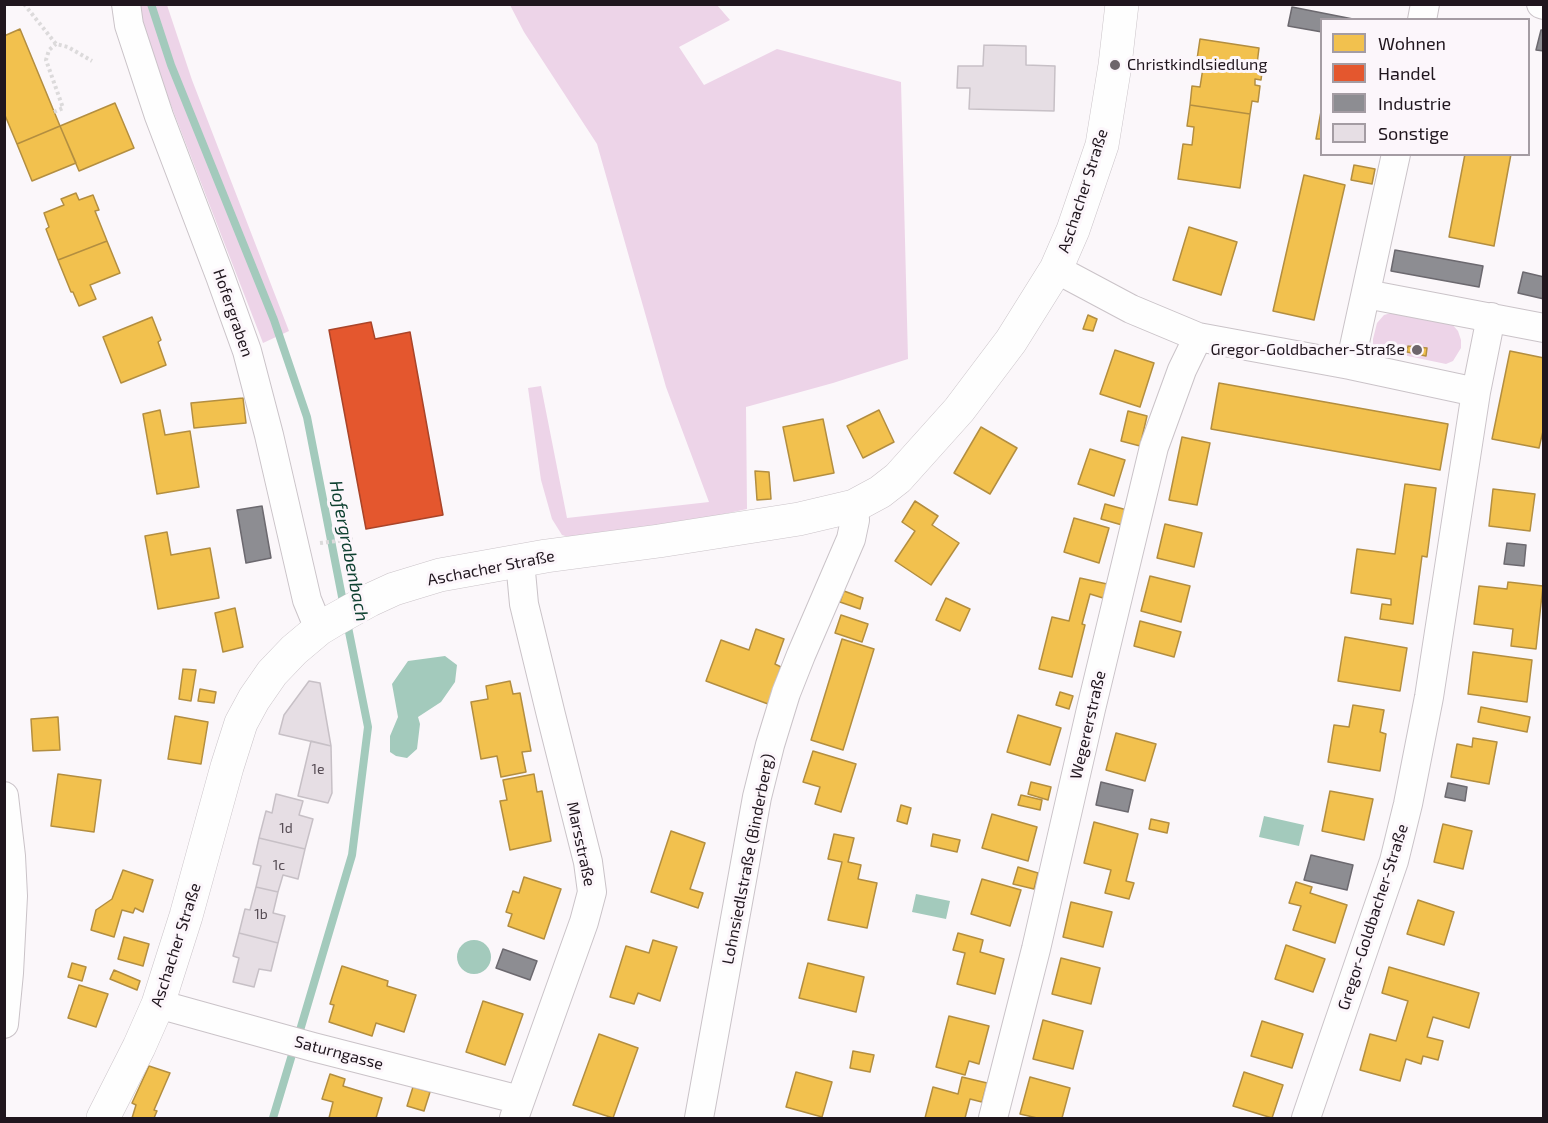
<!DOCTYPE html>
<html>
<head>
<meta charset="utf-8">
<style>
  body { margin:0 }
  #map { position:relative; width:1548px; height:1123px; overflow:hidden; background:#fbf7fa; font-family:"Exo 2",sans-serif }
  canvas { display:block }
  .frame { position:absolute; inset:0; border:6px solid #20161e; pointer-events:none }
  .legend { position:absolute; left:1320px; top:18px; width:210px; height:138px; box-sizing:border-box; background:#fcf6fb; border:2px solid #a49ca3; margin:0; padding:8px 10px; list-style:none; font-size:18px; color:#20161e }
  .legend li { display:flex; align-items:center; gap:12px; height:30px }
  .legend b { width:30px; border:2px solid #a49ca3 }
</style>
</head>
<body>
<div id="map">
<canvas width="1548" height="1123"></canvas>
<div class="frame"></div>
<ul class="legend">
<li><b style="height:16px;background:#f2c14e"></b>Wohnen</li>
<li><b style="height:16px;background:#e4572e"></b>Handel</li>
<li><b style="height:16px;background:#8d8d92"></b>Industrie</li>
<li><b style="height:16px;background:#e6dee4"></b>Sonstige</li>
</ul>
</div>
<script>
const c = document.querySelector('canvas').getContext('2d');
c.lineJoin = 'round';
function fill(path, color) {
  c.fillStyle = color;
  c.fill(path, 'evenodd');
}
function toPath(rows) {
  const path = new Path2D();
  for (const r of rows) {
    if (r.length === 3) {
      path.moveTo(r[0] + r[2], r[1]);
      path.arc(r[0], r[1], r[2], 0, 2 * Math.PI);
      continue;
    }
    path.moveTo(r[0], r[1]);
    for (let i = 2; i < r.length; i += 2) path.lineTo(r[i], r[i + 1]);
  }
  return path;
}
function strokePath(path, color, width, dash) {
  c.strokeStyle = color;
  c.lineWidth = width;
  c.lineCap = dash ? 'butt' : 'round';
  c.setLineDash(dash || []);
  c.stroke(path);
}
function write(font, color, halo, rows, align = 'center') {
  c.font = font + ' "Exo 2",sans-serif';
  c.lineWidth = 6;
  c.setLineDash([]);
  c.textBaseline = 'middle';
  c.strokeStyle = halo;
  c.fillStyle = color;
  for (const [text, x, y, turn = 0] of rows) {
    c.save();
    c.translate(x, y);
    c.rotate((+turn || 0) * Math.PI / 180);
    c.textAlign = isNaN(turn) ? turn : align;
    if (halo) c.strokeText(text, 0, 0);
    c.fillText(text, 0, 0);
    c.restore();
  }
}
fill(toPath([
  [138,5,167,5,192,80,289,331,263,343,150,51],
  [510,5,717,5,730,20,679,47,704,85,777,49,901,82,908,359,833,383,746,407,747,509,715,516,572,538,562,535,552,519,541,480,528,388,541,386,567,518,709,502,666,387,597,144,524,32],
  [1391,313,1451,323,1458,331,1461,340,1461,348,1453,361,1446,364,1379,350,1373,347,1373,339,1377,323,1384,315]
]), '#edd4e8');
fill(toPath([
  [445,656,457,665,455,682,441,702,418,717,420,724,417,749,407,758,396,756,390,752,390,736,398,717,392,684,408,661],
  [1264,816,1304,825,1299,846,1259,837],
  [916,894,950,901,946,919,912,912],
  [474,957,17]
]), '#a3cabc');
const homes = toPath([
  [20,29,60,126,17,144,4,113,4,36,20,29],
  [1200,39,1259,48,1257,64,1263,65,1261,80,1255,79,1255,85,1260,86,1258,102,1252,101,1250,114,1190,105,1192,86,1200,87,1203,68,1196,66,1200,39],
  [115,103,134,148,79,171,60,126,115,103],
  [1190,105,1250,114,1240,188,1178,179,1183,144,1192,145,1194,127,1187,126,1190,105],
  [1322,106,1322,139,1316,139,1322,106],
  [60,126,76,163,32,181,17,144,60,126],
  [1465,154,1511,154,1494,246,1449,237,1465,154],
  [1354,165,1375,169,1372,184,1351,180,1354,165],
  [1304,175,1345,185,1314,320,1273,311,1304,175],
  [76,193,79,200,93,195,99,210,95,211,107,241,58,260,46,229,49,227,44,213,64,205,61,199,76,193],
  [1189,227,1237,242,1221,295,1173,280,1189,227],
  [107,241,120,273,90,285,96,299,79,306,73,292,71,292,58,260,107,241],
  [1088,315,1097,319,1093,331,1083,329,1088,315],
  [152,317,161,340,158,342,166,365,121,383,103,337,152,317],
  [1408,346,1427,348,1426,356,1407,352,1408,346],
  [1115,350,1154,363,1140,407,1100,394,1115,350],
  [1510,351,1544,358,1544,427,1539,448,1492,439,1510,351],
  [1219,383,1448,424,1440,470,1211,429,1219,383],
  [243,398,246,423,194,428,191,403,243,398],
  [160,410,165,435,190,431,199,487,157,494,143,414,160,410],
  [879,410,894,442,863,458,847,426,879,410],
  [1128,411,1147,416,1140,446,1121,441,1128,411],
  [823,419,834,473,794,481,783,427,823,419],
  [981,427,1017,448,990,494,954,473,981,427],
  [1182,437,1210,443,1197,505,1169,500,1182,437],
  [1090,449,1125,460,1114,496,1078,484,1090,449],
  [755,471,769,472,771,499,757,500,755,471],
  [1405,484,1436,488,1427,557,1422,556,1413,624,1380,619,1382,604,1391,605,1391,599,1351,593,1357,549,1395,554,1405,484],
  [1493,489,1535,494,1530,531,1489,526,1493,489],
  [915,501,938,516,932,525,959,543,931,585,895,561,915,531,902,522,915,501],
  [1105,504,1127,510,1122,525,1101,519,1105,504],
  [1074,518,1109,528,1099,563,1064,552,1074,518],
  [1165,524,1202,533,1194,567,1157,558,1165,524],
  [167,532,171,555,210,548,219,598,158,609,145,536,167,532],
  [1150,576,1190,586,1181,622,1141,611,1150,576],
  [1080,578,1107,584,1103,598,1090,594,1082,624,1085,625,1072,677,1039,669,1052,617,1069,621,1080,578],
  [1508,582,1543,586,1536,649,1511,646,1513,629,1474,624,1479,586,1507,589,1508,582],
  [844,591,863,598,860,609,840,602,844,591],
  [946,598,970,609,960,631,936,620,946,598],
  [235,608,243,647,223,652,215,613,235,608],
  [841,615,868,624,862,642,835,633,841,615],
  [1140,621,1181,632,1174,657,1134,646,1140,621],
  [756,629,784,639,775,664,781,667,768,704,706,681,721,640,749,650,756,629],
  [1345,637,1407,648,1400,691,1338,681,1345,637],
  [842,639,874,649,843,750,811,740,842,639],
  [1473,652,1532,660,1527,702,1468,694,1473,652],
  [183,669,196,670,191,701,179,699,183,669],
  [510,681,513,694,520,693,531,751,522,752,526,772,501,777,497,756,481,759,471,702,488,699,486,686,510,681],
  [200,689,216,692,214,703,198,701,200,689],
  [1060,692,1073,696,1069,709,1056,705,1060,692],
  [1353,705,1384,710,1380,732,1386,734,1380,771,1328,762,1334,725,1349,727,1353,705],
  [1481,707,1530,717,1527,732,1478,722,1481,707],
  [1018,715,1061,728,1050,765,1007,752,1018,715],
  [175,716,208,722,201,764,168,759,175,716],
  [58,717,60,750,33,751,31,719,58,717],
  [1116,733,1156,744,1145,781,1106,770,1116,733],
  [1473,738,1497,742,1489,784,1451,777,1457,744,1472,747,1473,738],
  [813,751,856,764,841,812,815,804,820,787,803,782,813,751],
  [58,774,101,780,94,832,51,826,58,774],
  [534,774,537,792,542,791,551,841,510,850,500,801,507,800,503,780,534,774],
  [1031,782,1051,787,1048,800,1028,794,1031,782],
  [1330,791,1373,799,1364,840,1322,831,1330,791],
  [1021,795,1042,800,1040,810,1018,805,1021,795],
  [901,805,911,808,907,824,897,821,901,805],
  [992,814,1037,827,1028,861,982,848,992,814],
  [1151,819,1169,823,1167,833,1149,829,1151,819],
  [1094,822,1138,834,1126,881,1134,883,1129,899,1105,893,1111,870,1084,863,1094,822],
  [1443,824,1472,831,1463,869,1434,862,1443,824],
  [671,831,705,843,690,889,703,893,698,908,651,892,671,831],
  [834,834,854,838,848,862,861,865,858,879,877,883,867,928,828,920,842,862,828,859,834,834],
  [933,834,960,840,957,852,931,846,933,834],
  [1018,867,1038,873,1034,889,1013,884,1018,867],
  [123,870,153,880,143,912,135,908,133,913,122,910,114,937,91,930,96,910,112,899,123,870],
  [524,877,561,889,544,939,508,926,512,914,506,912,513,891,519,893,524,877],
  [982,879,1021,890,1010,926,971,914,982,879],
  [1296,882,1312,887,1310,893,1347,905,1335,943,1293,930,1301,906,1289,903,1296,882],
  [1418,900,1454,912,1444,945,1407,934,1418,900],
  [1071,902,1112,912,1103,947,1063,937,1071,902],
  [958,933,983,940,980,952,1004,959,995,994,957,984,965,953,953,950,958,933],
  [124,937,149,944,143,966,118,959,124,937],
  [653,940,677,947,660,1001,638,993,634,1004,610,997,626,946,649,953,653,940],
  [1286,945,1325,959,1313,992,1275,979,1286,945],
  [1061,958,1100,968,1091,1004,1052,994,1061,958],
  [72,963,86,967,82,981,68,977,72,963],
  [808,963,864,977,856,1012,799,998,808,963],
  [342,966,388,981,387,986,416,995,404,1032,376,1023,372,1036,329,1022,334,1005,330,1004,342,966],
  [1389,967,1479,993,1469,1028,1433,1017,1427,1037,1443,1041,1438,1060,1423,1056,1421,1064,1406,1059,1400,1081,1360,1070,1370,1034,1396,1041,1408,1001,1382,993,1389,967],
  [114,970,140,981,137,990,110,979,114,970],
  [79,985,108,994,96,1027,68,1018,79,985],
  [483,1001,523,1014,505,1065,466,1052,483,1001],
  [949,1016,989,1026,979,1064,969,1061,965,1075,936,1067,949,1016],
  [1043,1020,1083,1031,1073,1069,1033,1059,1043,1020],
  [1262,1021,1303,1034,1292,1068,1251,1056,1262,1021],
  [599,1034,638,1048,613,1118,573,1105,599,1034],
  [853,1051,874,1055,870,1072,850,1068,853,1051],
  [149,1066,170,1073,154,1110,157,1111,154,1118,132,1118,136,1105,132,1103,149,1066],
  [796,1072,832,1082,822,1117,786,1107,796,1072],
  [1244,1072,1283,1085,1272,1118,1233,1106,1244,1072],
  [330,1074,345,1079,343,1086,382,1098,376,1118,329,1118,333,1102,322,1099,330,1074],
  [962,1077,987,1083,982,1102,970,1099,965,1118,925,1118,933,1087,958,1094,962,1077],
  [1030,1077,1070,1088,1062,1118,1037,1118,1020,1114,1030,1077],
  [413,1087,430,1092,424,1111,407,1106,413,1087]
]);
fill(homes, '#f2c14e');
strokePath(homes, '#b38e40', 1.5);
const shops = toPath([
  [371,322,375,339,410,332,443,515,366,529,329,330,371,322]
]);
fill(shops, '#e4572e');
strokePath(shops, '#a94429', 1.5);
const industry = toPath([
  [1292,7,1358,20,1322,20,1322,32,1288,26,1292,7],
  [1541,30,1544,30,1544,51,1536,50,1541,30],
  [1395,250,1483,266,1479,287,1391,271,1395,250],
  [1523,272,1544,277,1544,299,1518,293,1523,272],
  [262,506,271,558,246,563,237,510,262,506],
  [1507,543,1526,545,1524,566,1504,564,1507,543],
  [1101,782,1133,790,1128,812,1096,805,1101,782],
  [1448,783,1467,787,1465,801,1445,797,1448,783],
  [1311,855,1353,865,1347,890,1304,880,1311,855],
  [503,949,537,961,530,980,496,968,503,949]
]);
fill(industry, '#8d8d92');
strokePath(industry, '#6c696f', 1.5);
strokePath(toPath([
  [151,4,171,65,274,320,307,417,344,607],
  [298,1037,352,855,368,727,347,622],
  [273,1118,294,1048]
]), '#a3cabc', 8);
const building = toPath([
  [984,45,1026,46,1026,65,1055,66,1054,111,969,109,970,88,957,88,958,66,983,66,984,45],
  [309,681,320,683,331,746,279,734,284,715,309,681],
  [311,741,331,746,332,793,328,803,298,796,311,741],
  [276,794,303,801,299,815,313,819,305,849,259,838,266,811,272,813,276,794],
  [259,838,305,849,298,879,283,875,278,892,256,887,261,866,253,864,259,838],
  [256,887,278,892,273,913,285,916,278,943,239,933,245,909,250,910,256,887],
  [239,933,278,943,271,971,259,969,254,987,233,982,239,958,233,956,239,933]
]);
fill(building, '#e6dee4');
strokePath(building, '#c7c0c6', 1.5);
const street = toPath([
  [126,4,129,25,159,116,220,276,247,351,269,435,307,600,319,629],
  [1541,4,1544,5],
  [1422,20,1425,4],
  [1056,269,1131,309,1198,337,1350,365,1476,392],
  [1366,294,1544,328],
  [1350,365,1396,154],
  [4,796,11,856,13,896,9,973,4,1024],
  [158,1004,313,1047,520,1100],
  [514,1118,584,922,592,892,588,862,551,715,524,604,520,561],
  [699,1118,757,797,770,745,786,693,801,655,851,539,855,520,854,506],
  [993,1118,1036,949,1091,709,1154,447,1182,370,1198,337],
  [1306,1118,1394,861,1408,804,1429,697,1476,392,1491,317]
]);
const secondary = toPath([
  [103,1118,139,1047,158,1004,186,916,227,767,241,723,254,699,272,673,294,650,319,629,334,620,370,600,394,589,440,575,546,556,659,541,799,519,854,506,880,492,898,478,959,410,1011,341,1056,269,1073,230,1102,145,1115,65,1122,4]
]);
strokePath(street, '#cac3c8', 30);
strokePath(secondary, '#cac3c8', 34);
strokePath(toPath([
  [24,4,56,44,68,47,92,61],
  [54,112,63,108,46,60,49,50,56,44],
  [320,543,355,539]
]), '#dcdadb', 4, [3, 3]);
strokePath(street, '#fefefe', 28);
strokePath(secondary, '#fefefe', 33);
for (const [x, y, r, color] of [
  [1115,65,6,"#6d656b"],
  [1417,350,6,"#6d656b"]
]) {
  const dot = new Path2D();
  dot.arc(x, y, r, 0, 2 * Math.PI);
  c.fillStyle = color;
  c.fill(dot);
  strokePath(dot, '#fcf6fb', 2);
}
write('14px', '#554b53', null, [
  ["1e",318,769],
  ["1d",286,828],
  ["1c",279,865],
  ["1b",261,914]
]);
write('16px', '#20161e', '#fcf6fb', [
  ["Christkindlsiedlung",1127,65],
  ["Gregor-Goldbacher-Straße",1405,350,"right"]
], 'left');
write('16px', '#20161e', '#fcf6fb', [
  ["Aschacher Straße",1083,191,-72],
  ["Hofergraben",233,313,71],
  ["Aschacher Straße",491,568,-11],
  ["Wegererstraße",1088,725,-77],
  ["Marsstraße",581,844,78],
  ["Lohnsiedlstraße (Binderberg)",748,859,-79],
  ["Gregor-Goldbacher-Straße",1373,917,-72],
  ["Aschacher Straße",176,945,-72],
  ["Saturngasse",339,1053,15]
]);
write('italic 18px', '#0f4131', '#fcf6fb', [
  ["Hofergrabenbach",349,551,79]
]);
</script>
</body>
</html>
